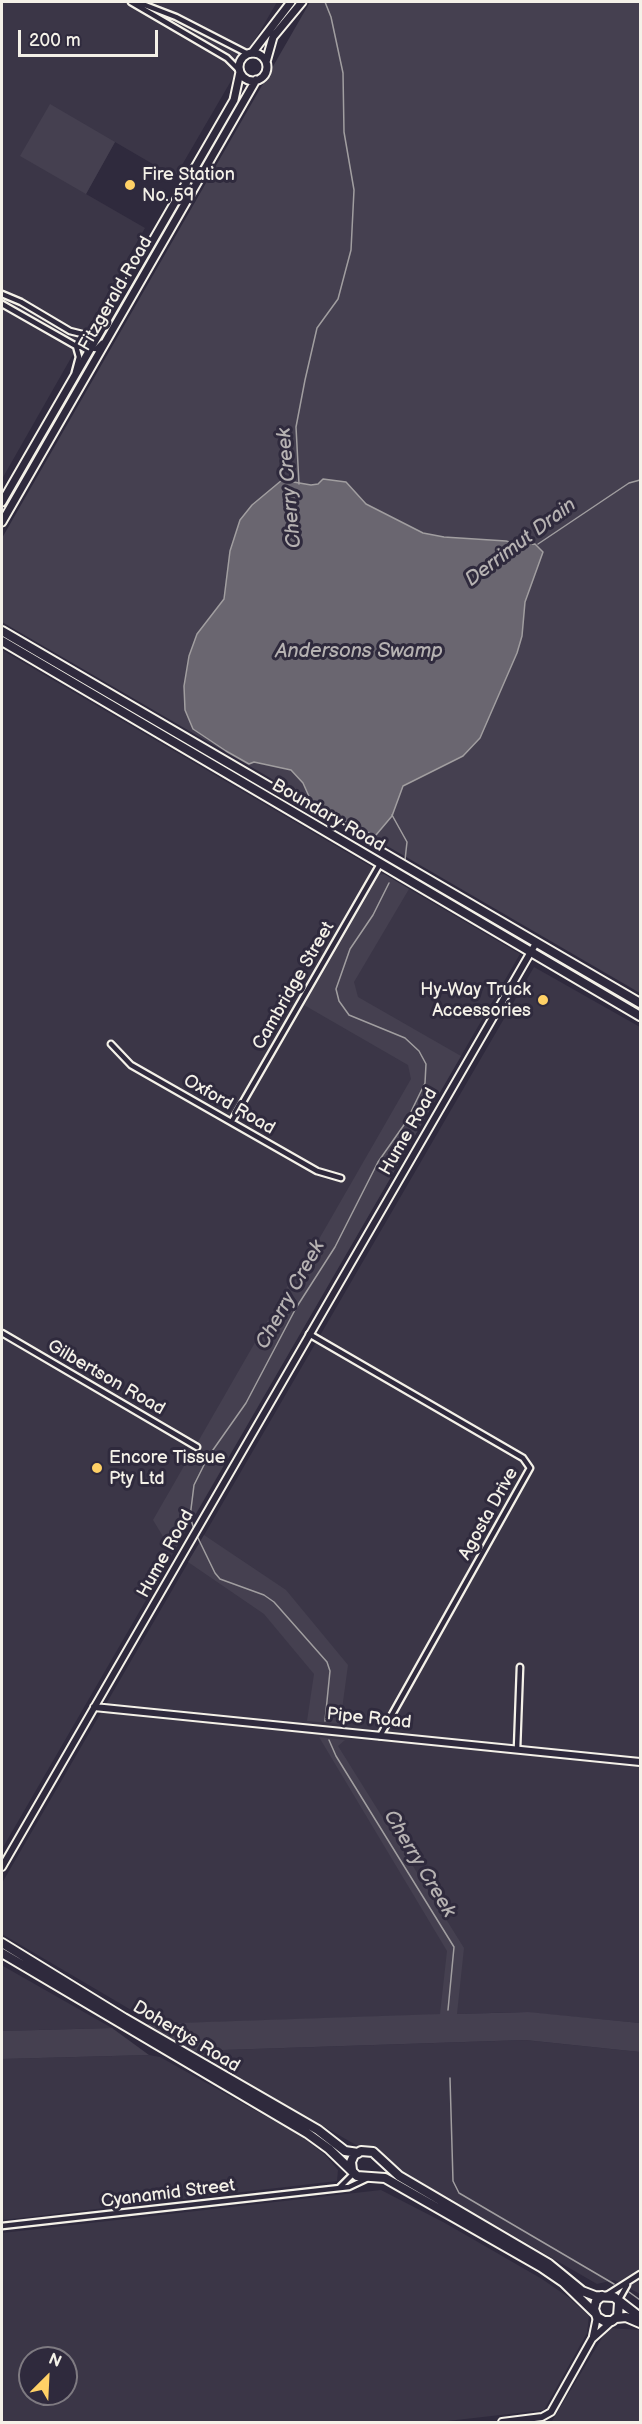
<!DOCTYPE html>
<html>
<head>
<meta charset="utf-8">
<style>
  body { margin:0 }
  #map { position:relative; width:642px; height:2424px; overflow:hidden; background:#2f2a3d; font-family:"Balsamiq Sans",sans-serif }
  canvas { display:block }
  .frame { position:absolute; inset:0; border:3px solid #f4f1e8; pointer-events:none }
  .north { position:absolute; left:18px; top:2346px; width:60px; height:60px; box-sizing:border-box; background:#2f2a3d; border:2px solid #7e7a81; border-radius:50%; rotate:24deg; font-size:16px; font-weight:700; line-height:24px; text-align:center; color:#f4f1e8 }
  .north::after { content:''; display:block; margin:auto; width:21px; height:27px; background:#ffd166; clip-path:polygon(50% 0,100% 100%,50% 72%,0 100%) }
  .scale { position:absolute; left:18px; top:30px; width:140px; height:27px; box-sizing:border-box; border:3px solid #f4f1e8; border-top:0; padding-left:8px; font-size:18px; line-height:21px; white-space:nowrap; color:#f4f1e8; -webkit-text-stroke:4px #2f2a3d; paint-order:stroke }
</style>
</head>
<body>
<div id="map">
<canvas width="642" height="2424"></canvas>
<div class="frame"></div>
<div class="north">N</div>
<div class="scale">200 m</div>
</div>
<script>
const c = document.querySelector('canvas').getContext('2d');
c.lineJoin = 'round';
function fill(path, color) {
  c.fillStyle = color;
  c.fill(path, 'evenodd');
}
function toPath(rows) {
  const path = new Path2D();
  for (const r of rows) {
    if (r.length === 3) {
      path.moveTo(r[0] + r[2], r[1]);
      path.arc(r[0], r[1], r[2], 0, 2 * Math.PI);
      continue;
    }
    path.moveTo(r[0], r[1]);
    for (let i = 2; i < r.length; i += 2) path.lineTo(r[i], r[i + 1]);
  }
  return path;
}
function strokePath(path, color, width, dash) {
  c.strokeStyle = color;
  c.lineWidth = width;
  c.lineCap = dash ? 'butt' : 'round';
  c.setLineDash(dash || []);
  c.stroke(path);
}
function write(font, color, halo, rows, align = 'center') {
  c.font = font + ' "Balsamiq Sans",sans-serif';
  c.lineWidth = 6;
  c.setLineDash([]);
  c.textBaseline = 'middle';
  c.strokeStyle = halo;
  c.fillStyle = color;
  for (const [text, x, y, turn = 0] of rows) {
    c.save();
    c.translate(x, y);
    c.rotate((+turn || 0) * Math.PI / 180);
    c.textAlign = isNaN(turn) ? turn : align;
    if (halo) c.strokeText(text, 0, 0);
    c.fillText(text, 0, 0);
    c.restore();
  }
}
fill(toPath([
  [2,2,277,2,175,177,115,142,86,194,145,228,2,479],
  [2,650,520,954,2,1849],
  [534,967,640,1027,640,2023,521,2012,155,2024,2,1934,2,1883],
  [2,1965,3,1966,112,2028,2,2031],
  [525,2040,640,2052,640,2294,614,2280,597,2284,193,2051],
  [149,2055,160,2057,301,2136,325,2155,338,2170,337,2181,2,2220,2,2059],
  [381,2190,445,2223,542,2279,568,2297,589,2316,587,2333,544,2410,439,2422,2,2422,2,2233],
  [30,2358,66,2358,66,2394,30,2394],
  [608,2328,640,2330,640,2422,540,2422,552,2421]
]), '#3b3647');
fill(toPath([
  [310,2,640,2,640,993,2,622,2,538],
  [50,104,115,142,86,194,20,156],
  [384,874,409,889,354,982,358,997,461,1056,173,1553,153,1520,303,1259,307,1260,411,1079,408,1065,304,1005,379,875],
  [204,1535,286,1590,348,1665,340,1724,307,1721,314,1674,264,1614,188,1562],
  [319,1737,345,1740,338,1746,464,1948,457,2014,528,2012,640,2023,640,2052,525,2040,193,2051,147,2024,440,2014,447,1951],
  [112,2028,149,2055,2,2059,2,2031]
]), '#454050');
const water = toPath([
  [323,479,346,482,366,504,423,533,444,537,506,541,520,545,535,544,543,552,525,602,522,636,517,653,480,738,463,756,403,786,392,816,376,835,362,831,311,801,303,783,291,770,254,762,249,764,226,751,193,729,185,710,184,686,189,656,197,634,224,599,230,551,240,520,252,505,282,480,311,485,318,484,323,479]
]);
fill(water, '#6a6670');
strokePath(water, '#a19ea0', 1.5);
strokePath(toPath([
  [299,484,296,427,305,380,317,328,338,299,351,250,354,190,344,132,343,73,331,17,325,2],
  [538,544,629,483,640,480],
  [392,815,407,842,405,860],
  [194,1529,190,1517,194,1485,208,1457,246,1403,296,1308,335,1247,378,1162,406,1122,425,1083,426,1064,419,1051,405,1038,349,1015,339,1001,336,989,350,949,373,915,389,883],
  [197,1536,215,1573,220,1579,264,1595,274,1602,327,1662,330,1671,325,1721],
  [329,1740,336,1756,454,1947,448,2010],
  [450,2078,453,2181,459,2193,614,2284],
  [629,2292,640,2300]
]), '#a19ea0', 1.5);
const minor = toPath([
  [131,2,227,58,239,70],
  [137,2,176,17,248,54],
  [2,294,21,302,70,331,90,336,99,333],
  [2,304,76,346,96,349,102,343],
  [75,372,79,357,76,346],
  [111,1044,131,1065,317,1171,341,1178],
  [232,1121,380,864],
  [2,1333,197,1447],
  [309,1334,523,1458,530,1468,380,1736],
  [517,1749,520,1667],
  [340,2187,354,2173],
  [2,2226,349,2187,366,2179],
  [607,2295,640,2274],
  [618,2301,627,2285]
]);
const tertiary = toPath([
  [94,1707,640,1762],
  [2,1867,536,943],
  [593,2336,597,2317],
  [502,2422,542,2417,551,2412,592,2339,612,2321]
]);
const secondary = toPath([
  [252,53,291,2],
  [253,67,14],
  [266,62,273,37,302,2],
  [2,502,234,100,240,72],
  [2,522,256,80]
]);
const primary = toPath([
  [2,631,640,1003],
  [2,641,640,1016],
  [2,1943,124,2018,318,2130,345,2151,358,2153],
  [2,1953,307,2133,329,2149,357,2176,385,2178,541,2267,563,2282,595,2313],
  [352,2170,351,2162,354,2155,361,2151,373,2152,399,2176,549,2264,582,2291,595,2296,614,2297,640,2317],
  [602,2296,596,2301,594,2309,597,2317,604,2321,612,2321,618,2316,619,2303],
  [616,2318,626,2317,640,2323]
]);
strokePath(minor, '#f4f1e8', 9);
strokePath(tertiary, '#f4f1e8', 10);
strokePath(secondary, '#f4f1e8', 11);
strokePath(primary, '#f4f1e8', 12);
strokePath(minor, '#2f2a3d', 4.5);
strokePath(tertiary, '#2f2a3d', 6);
strokePath(secondary, '#2f2a3d', 7);
strokePath(primary, '#2f2a3d', 8);
for (const [x, y, r, color] of [
  [130,185,6,"#ffd166"],
  [543,1000,6,"#ffd166"],
  [97,1468,6,"#ffd166"]
]) {
  const dot = new Path2D();
  dot.arc(x, y, r, 0, 2 * Math.PI);
  c.fillStyle = color;
  c.fill(dot);
  strokePath(dot, '#2f2a3d', 2);
}
write('18px', '#f4f1e8', '#2f2a3d', [
  ["Fire Station",142,175],
  ["No. 59",142,196],
  ["Hy-Way Truck",531,990,"right"],
  ["Accessories",531,1011,"right"],
  ["Encore Tissue",109,1458],
  ["Pty Ltd",109,1479]
], 'left');
write('18px', '#f4f1e8', '#2f2a3d', [
  ["Fitzgerald Road",116,294,-60],
  ["Boundary Road",328,816,30],
  ["Cambridge Street",294,986,-60],
  ["Oxford Road",229,1105,30],
  ["Hume Road",409,1132,-60],
  ["Gilbertson Road",106,1378,30],
  ["Agosta Drive",489,1514,-61],
  ["Hume Road",166,1554,-61],
  ["Pipe Road",369,1719,6],
  ["Dohertys Road",186,2037,31],
  ["Cyanamid Street",168,2194,-7]
]);
write('italic 20px', '#b6b2b2', '#2f2a3d', [
  ["Cherry Creek",290,488,-95],
  ["Derrimut Drain",521,543,-37],
  ["Andersons Swamp",359,652],
  ["Cherry Creek",291,1295,-61],
  ["Cherry Creek",419,1864,59]
]);
</script>
</body>
</html>
